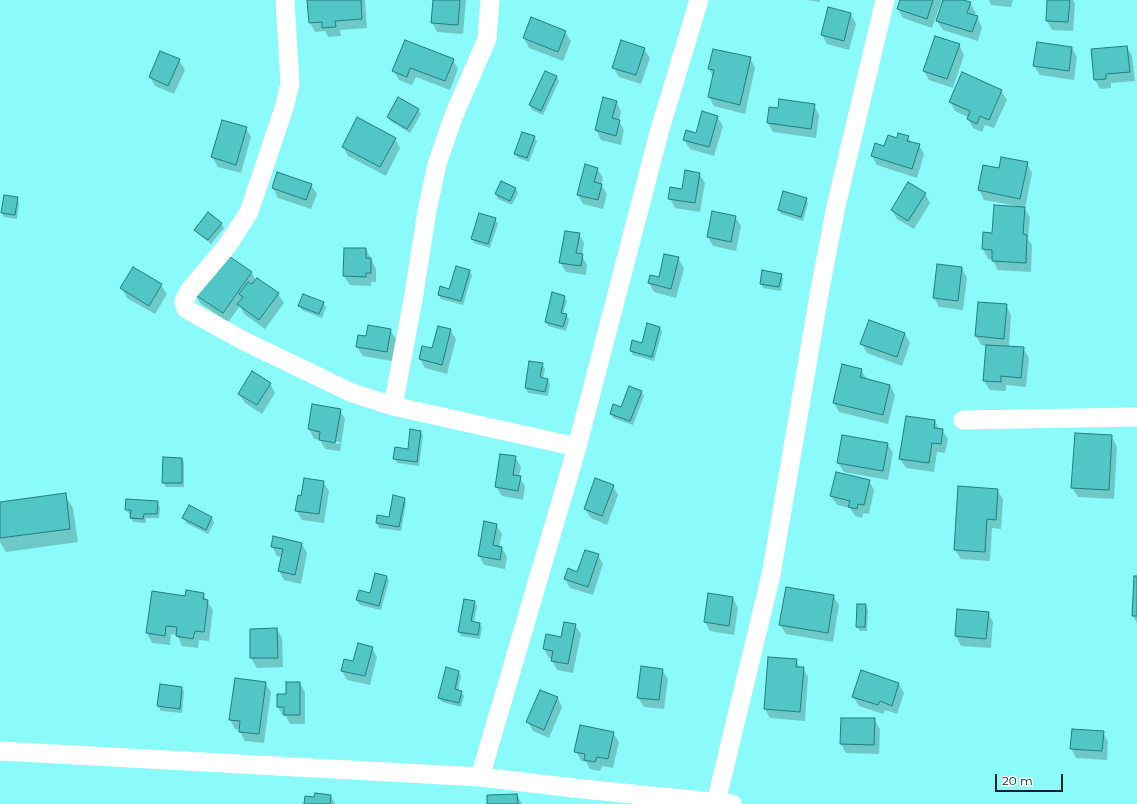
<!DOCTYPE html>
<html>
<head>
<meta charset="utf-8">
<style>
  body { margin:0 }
  #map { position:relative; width:1137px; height:804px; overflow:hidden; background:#8afafb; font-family:Montserrat,sans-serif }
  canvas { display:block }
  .scale { position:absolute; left:995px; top:774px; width:68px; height:18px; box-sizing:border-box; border:2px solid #012728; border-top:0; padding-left:5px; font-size:12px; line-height:14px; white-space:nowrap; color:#012728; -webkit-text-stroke:3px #fff; paint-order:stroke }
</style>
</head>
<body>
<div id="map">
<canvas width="1137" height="804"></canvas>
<div class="scale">20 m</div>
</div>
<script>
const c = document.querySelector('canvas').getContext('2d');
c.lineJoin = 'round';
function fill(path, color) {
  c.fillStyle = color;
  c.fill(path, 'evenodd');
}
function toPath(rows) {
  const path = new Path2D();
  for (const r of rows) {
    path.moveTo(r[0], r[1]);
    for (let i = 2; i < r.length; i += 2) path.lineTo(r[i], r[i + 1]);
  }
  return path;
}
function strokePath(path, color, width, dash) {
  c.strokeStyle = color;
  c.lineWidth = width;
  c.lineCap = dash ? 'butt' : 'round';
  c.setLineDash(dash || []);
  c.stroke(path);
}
fill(toPath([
  [308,0,365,0,367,28,340,30,341,36,328,37,325,31,315,32,310,22],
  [434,0,466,0,463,34,437,32,432,22],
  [807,0,820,0,820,2],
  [901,0,942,0,932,28,903,18,898,9],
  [944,0,960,0,970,3,976,13,974,16,977,17,982,27,978,41,943,30,937,21],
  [989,0,1013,0,1011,7,991,5],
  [1048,0,1073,0,1075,4,1073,31,1052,30,1047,21],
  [851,14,856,24,849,50,827,44,822,35],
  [565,32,571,41,563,61,529,48,524,38],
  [959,45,964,55,953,88,929,80,924,71],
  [1127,47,1132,56,1135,81,1111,83,1111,88,1100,89,1095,80],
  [1072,48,1077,57,1074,80,1040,75,1034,66],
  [644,49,650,58,641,84,619,77,613,67],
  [161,52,179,60,185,70,174,94,155,86,150,77],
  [750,58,755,68,745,114,714,106,709,97,713,77,709,69],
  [453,60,458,69,450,90,416,77,412,85,399,80,394,71],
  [557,77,559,81,543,115,532,110,530,105],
  [1001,91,1007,100,994,128,985,125,982,132,973,128,968,119,968,117,955,111,950,102],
  [604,98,616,101,621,111,619,121,624,130,621,145,601,140,596,130],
  [814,105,819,115,816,138,773,132,768,123,770,108,779,110],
  [418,110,421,114,410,133,390,121,388,117],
  [717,117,723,126,714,156,690,149,684,140,696,134],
  [246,128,251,137,241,173,218,167,212,157],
  [534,137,537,141,529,162,518,158,515,154],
  [908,137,911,143,919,145,924,154,917,178,877,165,872,156,897,139],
  [395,138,400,148,386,176,348,156,343,147],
  [1027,163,1032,173,1025,209,1030,217,1028,239,1032,245,1031,272,998,270,993,261,993,259,988,259,983,249,984,233,993,234,1018,206,984,200,979,190,984,166,1000,169],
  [597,168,603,178,601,185,607,194,603,209,583,204,578,195],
  [278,173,311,185,317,194,311,209,278,198,273,188],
  [699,174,705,183,700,212,675,208,670,198,683,190],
  [515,188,518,193,512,205,498,199,496,194],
  [925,193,930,203,914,229,897,219,892,210],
  [17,198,19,203,17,219,4,217,2,213],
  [806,199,808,203,803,221,781,214,779,210],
  [735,217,741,226,736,251,713,246,708,237],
  [495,219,498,224,490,248,474,243,472,238],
  [221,223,224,228,211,244,198,234,195,230],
  [579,234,584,243,582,256,587,265,586,275,566,272,560,262],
  [345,249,366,249,376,269,376,282,371,282,371,286,350,285,344,276],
  [678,258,684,268,676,298,654,292,649,283,659,278],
  [134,268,161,285,167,294,155,314,127,298,122,288],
  [962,268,967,278,963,310,939,307,934,298],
  [469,271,472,275,463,305,441,299,439,295,450,290],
  [251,272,256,280,278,294,284,303,265,329,244,314,240,306,228,322,200,303,195,294],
  [781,275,783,279,781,291,763,288,761,283],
  [564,297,567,301,563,314,566,315,569,319,566,331,548,326,546,322],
  [323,303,326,307,322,318,302,310,300,306],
  [1006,305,1011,315,1009,347,1023,348,1029,358,1026,387,1006,385,1006,391,990,390,984,381,987,346,981,345,976,336],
  [660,327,662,332,654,361,633,355,631,351,642,344],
  [390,330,396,339,392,361,363,356,357,347,367,337],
  [450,330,456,339,447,374,425,368,420,359,433,349],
  [905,334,910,343,902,366,867,353,862,344],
  [542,364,545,369,543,379,547,379,550,384,548,396,528,393,526,388],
  [861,370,867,379,890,385,895,395,888,424,839,412,834,403],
  [270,383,275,393,262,414,245,403,239,394],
  [641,391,644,396,633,425,613,418,611,414,622,408],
  [312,406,340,410,345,419,340,451,325,449,320,440,314,439,309,429],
  [324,440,340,442,340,444,324,442],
  [935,421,939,429,942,430,948,439,945,453,937,452,934,472,906,468,900,459],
  [421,432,423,436,419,466,397,463,394,458,409,450],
  [1111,436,1117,446,1114,499,1078,497,1072,488],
  [887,443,893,453,888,480,844,472,838,463],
  [515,457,521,467,519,477,525,486,523,500,502,496,496,487],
  [182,458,184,463,184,487,166,487,163,482],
  [869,481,874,490,869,514,863,513,862,518,855,516,850,508,837,505,831,496],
  [323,482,329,491,324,523,302,520,296,510,302,497],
  [613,486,618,495,607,525,591,518,585,509],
  [997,490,1003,499,1001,529,992,528,990,561,961,559,955,550],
  [65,495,73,508,78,542,6,552,0,542,0,503],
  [404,498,406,503,401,531,379,528,377,523,378,516,390,518],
  [157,502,160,507,159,518,146,518,146,523,133,522,131,518,131,514,129,514,126,509],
  [190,507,212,518,214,523,208,534,186,523,184,518],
  [496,525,502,534,499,547,502,548,507,557,505,569,484,565,479,555],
  [302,544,307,553,301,584,284,580,279,571,282,557,277,556,272,546],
  [598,555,603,564,593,595,570,588,565,579,578,573],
  [387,577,389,581,381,610,360,605,357,600,371,595],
  [1137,577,1137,623,1133,616],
  [153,593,185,597,203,594,213,610,209,641,199,640,198,648,182,646,177,635,171,634,170,645,152,643,147,633],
  [709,594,733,598,738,608,734,635,710,631,705,622],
  [833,596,839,605,833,642,786,634,780,625],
  [475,602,477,606,474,622,480,623,482,628,480,639,461,636,459,631],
  [865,605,868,610,867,631,860,631,857,627],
  [958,610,988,613,993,622,991,648,961,646,956,636],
  [575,625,581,634,573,673,557,670,552,661,553,658,549,658,544,649,562,638],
  [251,629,277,629,282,638,283,667,257,668,251,658],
  [372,648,377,657,370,685,347,680,342,671],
  [796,660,800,668,803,668,808,677,805,721,770,718,765,709],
  [662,670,668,679,664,709,644,707,638,698],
  [459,672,461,676,458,691,461,692,464,696,461,707,442,702,439,698],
  [861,672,899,684,904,693,897,714,885,710,883,714,859,706,853,697],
  [265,683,271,692,264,743,245,741,240,732,240,730,235,729,230,720],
  [300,683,305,692,305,724,290,724,286,716,283,716,278,707,287,695],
  [182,688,184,692,182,713,161,711,158,706],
  [557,697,562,707,549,738,533,731,528,722],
  [874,719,880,729,879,754,846,753,841,744],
  [1103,732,1108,742,1107,760,1076,758,1071,748],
  [613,733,619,742,613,768,602,766,600,771,590,769,586,762,581,761,576,751],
  [581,752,590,756,581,754],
  [517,795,522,804,488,804],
  [331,796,335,804,305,804,315,798]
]), '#0003');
const building = toPath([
  [307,0,361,0,362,19,335,21,336,27,322,28,322,22,309,23,307,0],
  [433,0,460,0,458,25,431,23,433,0],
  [900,0,933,0,927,19,897,9,900,0],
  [943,0,963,0,971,2,967,13,978,16,972,32,936,21,943,0],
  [1047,0,1070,0,1068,22,1046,21,1047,0],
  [828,7,851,13,844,41,821,35,828,7],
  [531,17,566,31,558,52,523,38,531,17],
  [935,36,960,44,947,79,923,71,935,36],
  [405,40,454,59,445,81,410,68,407,77,392,71,405,40],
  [621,40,645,48,636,75,612,68,621,40],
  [1037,42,1072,47,1069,71,1033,66,1037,42],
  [1127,46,1130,72,1106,74,1106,79,1094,80,1091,49,1127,46],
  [713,49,751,57,740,105,708,97,714,70,708,69,713,49],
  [160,51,180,59,168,86,149,77,160,51],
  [545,71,557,76,541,111,529,105,545,71],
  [962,72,1002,90,989,120,980,116,977,124,967,119,970,111,949,102,962,72],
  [398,97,419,109,407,129,387,117,398,97],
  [603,97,617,101,612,118,620,120,616,136,595,130,603,97],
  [779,99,815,104,811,129,767,123,769,107,778,108,779,99],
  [702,111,718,116,709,147,683,140,686,130,696,133,702,111],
  [357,117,396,138,380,167,342,147,357,117],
  [222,120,247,127,236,165,211,157,222,120],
  [522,132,535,136,527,158,514,154,522,132],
  [898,133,909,136,907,141,920,144,912,169,871,156,875,143,884,146,888,135,897,138,898,133],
  [1001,157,1028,162,1020,199,978,190,983,165,999,168,1001,157],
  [585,164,598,168,594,182,602,184,598,200,577,195,585,164],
  [685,170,700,173,695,203,668,199,670,187,682,189,685,170],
  [277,172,312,184,306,200,272,188,277,172],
  [501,181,516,188,510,201,495,194,501,181],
  [908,182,926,193,908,221,891,210,908,182],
  [783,191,807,198,801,217,778,210,783,191],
  [4,195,18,197,15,215,1,213,4,195],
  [994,205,1025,207,1023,234,1027,235,1026,263,992,261,992,250,982,249,983,232,992,233,994,205],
  [712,211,736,216,731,242,707,237,712,211],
  [208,212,222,223,208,240,194,230,208,212],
  [479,213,496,218,488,244,471,239,479,213],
  [565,231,580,233,576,253,583,254,581,266,559,263,565,231],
  [344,248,366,248,366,258,371,258,371,273,366,273,366,277,343,276,344,248],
  [223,252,252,272,223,313,194,294,223,252],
  [664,254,679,257,671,289,648,283,650,275,659,277,664,254],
  [937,264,962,267,958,301,933,298,937,264],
  [456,266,470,270,461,301,438,295,440,286,449,289,456,266],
  [133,267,162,284,149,306,120,288,133,267],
  [762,270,782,274,779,287,760,284,762,270],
  [257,278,279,293,259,320,237,304,243,297,239,294,248,282,252,284,257,278],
  [552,292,565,296,561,313,567,314,563,327,545,322,552,292],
  [303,294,324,302,319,314,298,306,303,294],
  [978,302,1007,304,1004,339,975,336,978,302],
  [869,320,905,333,897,357,860,344,869,320],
  [647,323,660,327,652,357,630,351,632,340,642,343,647,323],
  [368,325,391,329,387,352,356,347,358,335,366,336,368,325],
  [438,326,451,329,442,365,419,359,422,346,432,348,438,326],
  [986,345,1024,347,1021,378,1001,376,1001,382,983,381,986,345],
  [529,361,543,363,540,377,548,379,545,392,525,388,529,361],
  [842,364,862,369,860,377,890,385,883,415,833,403,842,364],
  [252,371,271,383,257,405,238,394,252,371],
  [629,386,642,391,630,421,610,414,613,404,621,407,629,386],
  [312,404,341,409,335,443,319,440,320,432,308,429,312,404],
  [906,416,935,420,934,428,943,429,941,444,932,443,929,463,899,459,906,416],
  [410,429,421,431,417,462,393,459,395,447,408,449,410,429],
  [1075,433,1112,435,1109,490,1071,488,1075,433],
  [842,435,888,443,883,471,837,463,842,435],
  [500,454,516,456,513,475,521,476,518,491,495,487,500,454],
  [163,457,182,458,182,483,162,483,163,457],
  [836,472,870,480,864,505,858,504,857,509,848,507,850,501,830,496,836,472],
  [304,478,324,481,319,514,295,511,298,495,301,496,304,478],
  [595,478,614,485,602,516,584,509,595,478],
  [958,486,998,489,996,520,987,519,985,552,954,550,958,486],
  [66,493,70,529,0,538,0,502,66,493],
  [393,495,405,498,399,527,376,523,377,515,389,517,393,495],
  [126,499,158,501,157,514,144,514,143,519,130,518,131,510,125,510,126,499],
  [189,505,212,517,206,530,182,518,189,505],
  [484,521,497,524,493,545,502,547,500,560,478,556,484,521],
  [273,536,302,543,295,575,278,571,283,549,271,547,273,536],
  [585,550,599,554,588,587,564,579,568,568,577,572,585,550],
  [375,573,387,576,379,606,356,600,359,590,370,593,375,573],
  [1134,576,1137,576,1137,616,1132,616,1134,576],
  [786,587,834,595,828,633,779,625,786,587],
  [186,590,204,593,203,599,208,600,204,632,195,631,193,639,176,636,177,627,166,626,165,636,146,633,152,591,185,596,186,590],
  [708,593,733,597,729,626,704,622,708,593],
  [464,599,475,601,471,621,480,623,478,635,458,632,464,599],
  [857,604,866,604,865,627,856,627,857,604],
  [957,609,989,612,986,639,955,636,957,609],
  [564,622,576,624,568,664,551,661,553,651,543,649,546,634,561,637,564,622],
  [277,628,278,658,250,658,250,629,277,628],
  [358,643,373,647,365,676,341,671,344,659,353,661,358,643],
  [768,657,797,659,796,667,804,667,800,712,764,709,768,657],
  [641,666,663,669,659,700,637,698,641,666],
  [446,667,459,671,455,689,462,691,459,703,438,698,446,667],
  [861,670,899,683,892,706,880,701,878,705,852,697,861,670],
  [235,678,266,682,259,734,239,732,240,721,229,720,235,678],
  [286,682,300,682,300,715,284,715,284,707,277,707,277,694,286,694,286,682],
  [160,684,182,687,180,709,157,706,160,684],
  [540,690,558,697,544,730,526,722,540,690],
  [841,718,875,718,874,745,840,744,841,718],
  [580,725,614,732,608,759,597,757,595,762,584,760,585,754,574,752,580,725],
  [1072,729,1104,731,1102,751,1070,749,1072,729],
  [315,793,331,795,330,804,304,804,305,796,314,797,315,793],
  [517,794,518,804,487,804,487,795,517,794]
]);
fill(building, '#52c5c6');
strokePath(building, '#227d7e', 1);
strokePath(toPath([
  [285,0,290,84,284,108,249,212,227,246,189,291,184,301,186,309,244,341,352,393,393,406,577,447],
  [393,406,413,300,427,211,437,164,454,115,487,39,490,0],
  [963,420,1137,417],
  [0,751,480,777,583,789,732,804],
  [480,777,577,447,660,129,699,0],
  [716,802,771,575,820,289,836,206,885,0]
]), '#fff', 19);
</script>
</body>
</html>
